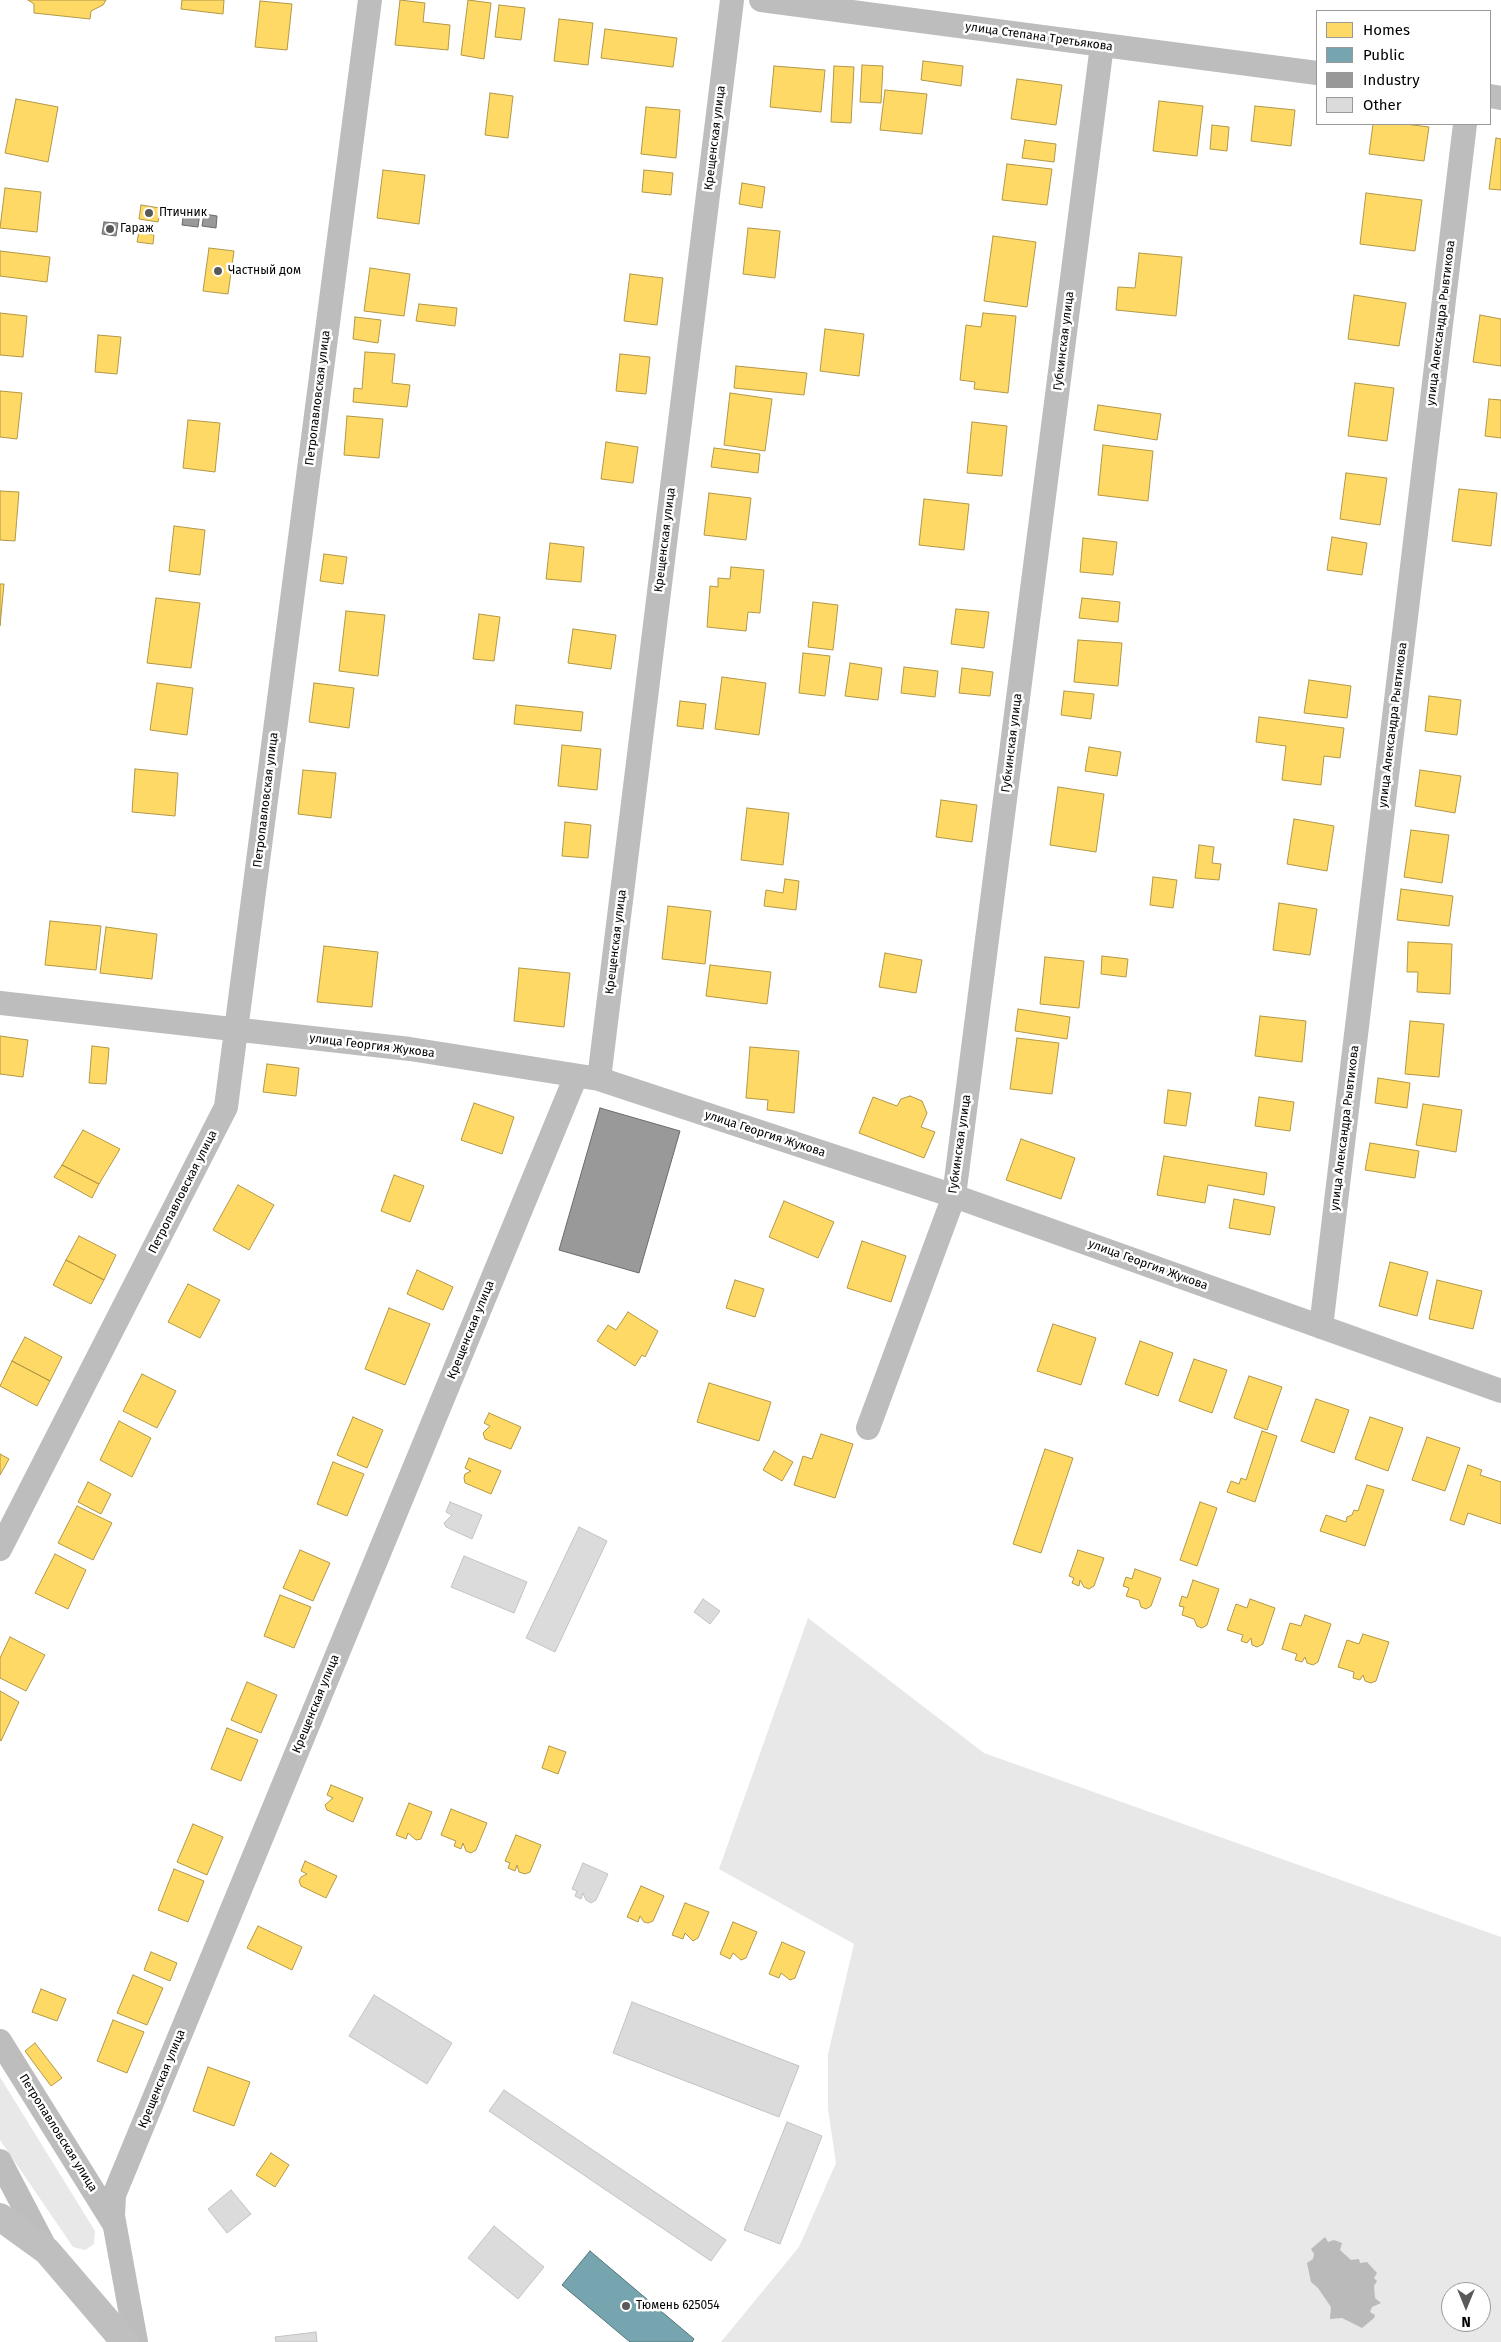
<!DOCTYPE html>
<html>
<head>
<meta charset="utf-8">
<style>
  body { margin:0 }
  #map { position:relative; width:1501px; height:2342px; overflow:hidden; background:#fff; font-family:"Fira Sans",sans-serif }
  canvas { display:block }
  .legend { position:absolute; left:1316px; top:10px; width:175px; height:115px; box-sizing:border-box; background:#fff; border:1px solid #999; margin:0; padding:6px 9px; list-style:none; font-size:15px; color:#000 }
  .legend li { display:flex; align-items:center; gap:10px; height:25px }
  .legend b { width:25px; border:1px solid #999 }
  .north { position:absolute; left:1441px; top:2282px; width:50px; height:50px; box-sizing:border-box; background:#fff; border:1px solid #999; border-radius:50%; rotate:180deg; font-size:14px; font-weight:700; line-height:20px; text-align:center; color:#000 }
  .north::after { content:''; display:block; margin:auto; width:18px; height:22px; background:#595959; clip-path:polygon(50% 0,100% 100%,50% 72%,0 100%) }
</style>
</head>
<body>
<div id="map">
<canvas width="1501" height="2342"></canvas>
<ul class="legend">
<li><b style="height:14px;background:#ffd966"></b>Homes</li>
<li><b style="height:14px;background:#76a5af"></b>Public</li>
<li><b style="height:14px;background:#999"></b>Industry</li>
<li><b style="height:14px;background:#dbdbdb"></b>Other</li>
</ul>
<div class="north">N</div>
</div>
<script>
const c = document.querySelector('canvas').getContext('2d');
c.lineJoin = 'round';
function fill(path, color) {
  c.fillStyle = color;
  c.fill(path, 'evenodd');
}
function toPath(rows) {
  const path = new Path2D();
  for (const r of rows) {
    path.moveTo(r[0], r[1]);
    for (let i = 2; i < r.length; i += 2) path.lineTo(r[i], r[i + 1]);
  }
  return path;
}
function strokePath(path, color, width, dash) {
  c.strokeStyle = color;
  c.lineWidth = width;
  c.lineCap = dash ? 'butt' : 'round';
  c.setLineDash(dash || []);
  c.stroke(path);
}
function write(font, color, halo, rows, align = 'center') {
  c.font = font + ' "Fira Sans",sans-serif';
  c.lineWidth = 5;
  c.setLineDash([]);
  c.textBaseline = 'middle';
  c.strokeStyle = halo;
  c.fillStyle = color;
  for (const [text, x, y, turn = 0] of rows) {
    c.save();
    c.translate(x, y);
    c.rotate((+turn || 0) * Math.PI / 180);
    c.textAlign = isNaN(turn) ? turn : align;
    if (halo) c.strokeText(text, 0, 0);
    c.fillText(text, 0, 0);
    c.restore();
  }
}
fill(toPath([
  [808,1618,984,1753,1501,1937,1501,2342,721,2342,799,2247,836,2163,828,2109,828,2054,854,1944,719,1869],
  [1451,2292,1481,2292,1481,2322,1451,2322],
  [0,2077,95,2231,94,2244,85,2250,73,2247,0,2140]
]), '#e8e8e8');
fill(toPath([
  [1325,2237,1328,2242,1334,2240,1342,2243,1340,2250,1351,2260,1359,2259,1360,2263,1367,2262,1377,2273,1374,2278,1377,2281,1374,2286,1375,2298,1381,2303,1372,2307,1370,2312,1375,2315,1374,2318,1362,2328,1342,2318,1330,2319,1331,2307,1318,2288,1311,2282,1307,2263,1313,2259,1314,2254,1311,2249]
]), '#bababa');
const homes = toPath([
  [28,0,106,0,103,5,91,11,90,19,34,13,34,4,28,0],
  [182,0,224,0,223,14,181,9,182,0],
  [400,0,425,3,423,22,450,25,448,50,395,45,400,0],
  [468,0,491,3,484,59,461,55,468,0],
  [260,1,292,4,287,50,255,47,260,1],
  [499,5,525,8,521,40,495,37,499,5],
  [559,19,593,23,588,65,554,61,559,19],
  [605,29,677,38,673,67,601,58,605,29],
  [923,61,963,66,961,86,921,80,923,61],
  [862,65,883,66,881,103,860,102,862,65],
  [774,66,825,70,821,112,770,107,774,66],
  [834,66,854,67,851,123,831,122,834,66],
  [1017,79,1062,85,1056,125,1011,119,1017,79],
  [885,90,927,94,922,134,880,130,885,90],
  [490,93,513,96,508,138,485,135,490,93],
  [16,99,58,107,48,162,5,153,16,99],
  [1159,101,1203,106,1197,156,1153,151,1159,101],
  [1255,106,1295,110,1291,146,1251,141,1255,106],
  [646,107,680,110,676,158,641,154,646,107],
  [1373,124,1405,124,1429,127,1424,161,1369,154,1373,124],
  [1212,125,1229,127,1227,151,1210,149,1212,125],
  [1496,138,1501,139,1501,190,1489,189,1496,138],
  [1025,140,1056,144,1054,162,1022,158,1025,140],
  [1007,164,1052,169,1047,205,1002,200,1007,164],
  [383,170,425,175,419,224,377,218,383,170],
  [644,170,673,173,671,195,642,192,644,170],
  [742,183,765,187,762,208,739,204,742,183],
  [5,188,41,192,37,232,0,228,5,188],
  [1366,193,1422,200,1415,251,1360,244,1366,193],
  [141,205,160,208,158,222,139,219,141,205],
  [748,228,780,231,775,278,743,274,748,228],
  [139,232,154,235,153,244,137,242,139,232],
  [993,236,1036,242,1027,307,984,301,993,236],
  [209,248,234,251,228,294,203,291,209,248],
  [0,251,50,257,47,282,0,276,0,251],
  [1139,253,1182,257,1176,316,1116,310,1118,287,1135,288,1139,253],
  [370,268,410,274,404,316,364,311,370,268],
  [630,274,663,278,657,325,624,321,630,274],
  [1354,295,1406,303,1399,346,1348,339,1354,295],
  [419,304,457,308,455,326,416,321,419,304],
  [0,313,27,316,23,357,0,355,0,313],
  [983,313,1016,316,1008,393,974,389,975,382,960,380,966,325,981,327,983,313],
  [1480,315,1501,319,1501,366,1473,362,1480,315],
  [355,317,381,320,378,343,353,339,355,317],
  [825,329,864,334,859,376,820,371,825,329],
  [98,335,121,337,117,374,95,372,98,335],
  [365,352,395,354,392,383,410,385,407,407,353,402,354,388,362,389,365,352],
  [620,354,650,357,646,394,616,391,620,354],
  [736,366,807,373,804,395,734,388,736,366],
  [1355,383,1394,388,1387,441,1348,436,1355,383],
  [0,391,22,393,17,439,0,437,0,391],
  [730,393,772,399,765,451,724,445,730,393],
  [1489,399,1501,400,1501,438,1485,436,1489,399],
  [1098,405,1161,414,1157,440,1094,430,1098,405],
  [347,416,383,419,379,458,344,455,347,416],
  [188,420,220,423,215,472,183,468,188,420],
  [972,422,1007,426,1002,476,967,473,972,422],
  [606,442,638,447,633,483,601,479,606,442],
  [1103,445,1153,451,1148,501,1098,495,1103,445],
  [714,448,760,454,758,473,711,467,714,448],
  [1346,473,1387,478,1380,525,1340,519,1346,473],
  [1459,489,1497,493,1491,546,1452,541,1459,489],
  [0,491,19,492,15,541,0,540,0,491],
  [709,493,751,498,746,540,704,535,709,493],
  [924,499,969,504,964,550,919,545,924,499],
  [174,526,205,530,200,575,169,571,174,526],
  [1332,537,1367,543,1362,575,1327,570,1332,537],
  [1083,538,1117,542,1113,575,1080,572,1083,538],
  [550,543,584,547,581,582,546,579,550,543],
  [324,554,347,557,343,584,320,581,324,554],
  [731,567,764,570,760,613,748,612,746,631,707,627,710,586,718,587,718,578,730,579,731,567],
  [0,584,4,584,0,626,0,584],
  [156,598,200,603,191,668,147,663,156,598],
  [1082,598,1120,602,1118,622,1079,618,1082,598],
  [813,602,838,605,833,650,808,647,813,602],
  [956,609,989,612,984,648,951,644,956,609],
  [346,611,385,615,378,676,339,671,346,611],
  [479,614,500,617,494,661,473,659,479,614],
  [573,629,616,635,611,669,568,663,573,629],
  [1078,640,1122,643,1118,686,1074,682,1078,640],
  [803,653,830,656,825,696,799,693,803,653],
  [850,663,882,668,878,700,845,696,850,663],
  [904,667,938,671,935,697,901,693,904,667],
  [962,668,993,672,990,696,959,693,962,668],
  [722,677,766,683,759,735,715,729,722,677],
  [1309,680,1351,686,1347,718,1304,713,1309,680],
  [157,683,193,688,187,735,150,730,157,683],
  [314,683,354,688,349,728,309,722,314,683],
  [1064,691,1094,694,1091,719,1061,715,1064,691],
  [1429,696,1461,700,1457,735,1425,731,1429,696],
  [680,701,706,704,703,729,677,726,680,701],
  [516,705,583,712,581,731,514,724,516,705],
  [1259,717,1344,728,1340,758,1324,756,1321,785,1282,780,1286,746,1256,742,1259,717],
  [562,745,601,749,597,790,558,786,562,745],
  [1089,747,1121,752,1117,776,1085,771,1089,747],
  [135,769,178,773,175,816,132,812,135,769],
  [303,770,336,773,331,818,298,814,303,770],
  [1420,770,1461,776,1455,813,1415,806,1420,770],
  [1058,787,1104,794,1096,852,1050,845,1058,787],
  [941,800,977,805,972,842,936,837,941,800],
  [747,808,789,813,783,865,741,860,747,808],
  [1294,819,1334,826,1327,871,1287,864,1294,819],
  [565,822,591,825,588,858,562,856,565,822],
  [1411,830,1449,835,1442,883,1404,877,1411,830],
  [1199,845,1214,847,1212,863,1221,864,1219,880,1195,878,1199,845],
  [1153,877,1177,880,1173,908,1150,905,1153,877],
  [785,879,799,881,796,910,764,906,766,890,783,893,785,879],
  [1401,889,1453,896,1449,926,1397,920,1401,889],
  [1279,903,1317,909,1310,955,1273,950,1279,903],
  [668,906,711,911,705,964,662,959,668,906],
  [50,921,101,926,96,970,45,965,50,921],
  [106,927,157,934,152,979,100,973,106,927],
  [1408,942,1452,944,1450,994,1417,992,1418,972,1407,972,1408,942],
  [324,946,378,952,372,1007,317,1002,324,946],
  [885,953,922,960,916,993,879,987,885,953],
  [1102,956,1128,959,1126,977,1101,974,1102,956],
  [1045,957,1084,961,1079,1008,1040,1004,1045,957],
  [710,965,771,972,767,1004,706,996,710,965],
  [519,968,570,973,564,1027,514,1021,519,968],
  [1018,1009,1070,1017,1067,1039,1015,1031,1018,1009],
  [1260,1016,1306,1021,1302,1062,1255,1056,1260,1016],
  [1410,1021,1444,1024,1439,1077,1405,1074,1410,1021],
  [0,1036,28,1040,23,1077,0,1074,0,1036],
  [1017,1038,1059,1043,1052,1094,1010,1089,1017,1038],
  [92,1046,109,1048,106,1084,89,1083,92,1046],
  [750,1047,799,1051,794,1113,767,1110,768,1100,746,1098,750,1047],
  [267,1064,299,1068,296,1096,263,1092,267,1064],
  [1378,1078,1410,1083,1407,1108,1375,1103,1378,1078],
  [1168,1090,1191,1093,1186,1126,1164,1123,1168,1090],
  [910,1096,922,1101,927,1113,921,1127,935,1132,924,1158,859,1133,873,1097,897,1106,901,1099,910,1096],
  [1259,1097,1294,1102,1290,1131,1255,1126,1259,1097],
  [474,1103,514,1117,502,1154,461,1140,474,1103],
  [1423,1104,1462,1110,1456,1152,1416,1145,1423,1104],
  [83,1130,120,1149,99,1184,62,1165,83,1130],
  [1021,1139,1075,1158,1061,1199,1006,1180,1021,1139],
  [1370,1143,1419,1151,1415,1178,1365,1170,1370,1143],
  [1164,1156,1267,1173,1264,1195,1208,1185,1205,1203,1157,1195,1164,1156],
  [62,1165,99,1184,92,1198,54,1177,62,1165],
  [394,1175,424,1186,410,1222,381,1211,394,1175],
  [238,1185,274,1205,249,1250,213,1230,238,1185],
  [1234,1199,1275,1207,1270,1235,1229,1228,1234,1199],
  [784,1201,834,1222,818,1258,769,1237,784,1201],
  [79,1236,116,1255,104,1280,66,1260,79,1236],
  [862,1241,906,1256,891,1302,847,1288,862,1241],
  [66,1260,104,1280,91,1304,53,1285,66,1260],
  [1390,1262,1428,1272,1417,1316,1379,1306,1390,1262],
  [417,1270,453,1287,443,1310,407,1294,417,1270],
  [735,1280,764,1289,755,1317,726,1308,735,1280],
  [1437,1280,1482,1291,1473,1329,1429,1319,1437,1280],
  [188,1284,220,1300,200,1338,168,1322,188,1284],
  [389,1308,430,1324,405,1385,365,1369,389,1308],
  [628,1312,658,1331,645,1357,642,1355,635,1366,597,1341,608,1325,616,1330,628,1312],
  [1053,1324,1096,1338,1081,1385,1037,1371,1053,1324],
  [25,1337,62,1357,50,1381,12,1361,25,1337],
  [1140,1341,1173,1353,1158,1396,1125,1384,1140,1341],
  [1194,1359,1227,1370,1212,1413,1179,1401,1194,1359],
  [12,1361,50,1381,37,1406,0,1386,12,1361],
  [142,1374,176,1391,157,1428,123,1411,142,1374],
  [1249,1376,1282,1387,1267,1430,1234,1418,1249,1376],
  [709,1383,771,1402,759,1441,697,1422,709,1383],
  [1316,1399,1349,1410,1334,1453,1301,1441,1316,1399],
  [489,1413,521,1427,511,1449,485,1439,483,1433,490,1426,484,1423,489,1413],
  [353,1417,383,1430,367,1468,337,1455,353,1417],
  [1370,1417,1403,1428,1388,1471,1355,1459,1370,1417],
  [119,1421,151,1438,132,1477,100,1460,119,1421],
  [1262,1431,1277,1436,1255,1502,1227,1492,1231,1481,1239,1484,1241,1478,1246,1480,1262,1431],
  [821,1434,853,1444,835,1498,794,1485,803,1456,812,1459,821,1434],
  [1427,1437,1460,1448,1445,1491,1412,1480,1427,1437],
  [1045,1449,1073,1458,1041,1553,1013,1544,1045,1449],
  [774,1451,793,1462,782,1481,763,1470,774,1451],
  [0,1454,9,1459,0,1475,0,1454],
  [469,1458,501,1471,491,1494,465,1483,464,1478,465,1474,471,1471,465,1468,469,1458],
  [333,1462,364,1474,347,1516,317,1504,333,1462],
  [1468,1465,1482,1470,1480,1475,1501,1482,1501,1524,1468,1513,1464,1525,1450,1520,1468,1465],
  [88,1482,111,1494,101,1514,78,1502,88,1482],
  [1367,1485,1384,1490,1365,1546,1320,1531,1326,1515,1346,1522,1347,1517,1352,1515,1354,1510,1358,1511,1367,1485],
  [1200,1502,1217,1508,1197,1566,1180,1560,1200,1502],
  [77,1506,112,1523,93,1560,58,1543,77,1506],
  [300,1550,330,1563,313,1601,283,1588,300,1550],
  [1078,1550,1104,1558,1094,1586,1089,1589,1084,1587,1080,1580,1079,1586,1072,1583,1074,1578,1069,1576,1078,1550],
  [55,1554,86,1570,68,1609,35,1593,55,1554],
  [1135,1569,1161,1578,1151,1606,1146,1609,1141,1607,1139,1600,1126,1596,1129,1588,1123,1586,1126,1577,1132,1579,1135,1569],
  [1193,1580,1219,1589,1207,1625,1202,1628,1197,1626,1194,1619,1182,1615,1184,1607,1179,1606,1182,1596,1187,1598,1193,1580],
  [280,1595,311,1607,294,1648,264,1636,280,1595],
  [1250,1599,1275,1608,1263,1644,1257,1647,1252,1645,1251,1638,1247,1643,1241,1641,1243,1635,1227,1630,1236,1604,1247,1608,1250,1599],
  [1305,1615,1331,1624,1318,1662,1313,1665,1307,1663,1305,1657,1302,1662,1295,1660,1297,1654,1282,1649,1290,1623,1301,1626,1305,1615],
  [1363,1634,1389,1642,1376,1681,1371,1683,1365,1681,1363,1675,1360,1680,1353,1678,1354,1672,1338,1667,1347,1640,1359,1644,1363,1634],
  [10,1637,45,1655,26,1691,0,1678,0,1658,10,1637],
  [247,1682,277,1695,261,1733,231,1720,247,1682],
  [0,1691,19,1702,1,1741,0,1740,0,1691],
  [227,1728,258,1740,241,1781,211,1769,227,1728],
  [549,1746,566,1752,558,1774,542,1768,549,1746],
  [331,1785,363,1798,353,1822,327,1810,325,1805,333,1798,327,1795,331,1785],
  [409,1803,432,1812,421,1839,416,1840,408,1833,406,1839,396,1835,409,1803],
  [451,1809,487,1823,476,1850,471,1853,466,1851,463,1843,461,1849,454,1846,456,1841,441,1835,451,1809],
  [193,1824,223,1837,207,1875,177,1862,193,1824],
  [516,1835,541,1845,530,1872,525,1874,519,1872,517,1865,515,1871,508,1868,510,1863,505,1861,516,1835],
  [305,1861,337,1876,326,1898,301,1886,299,1881,301,1877,307,1874,301,1871,305,1861],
  [174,1869,204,1881,188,1922,158,1910,174,1869],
  [641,1886,664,1896,653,1921,648,1923,644,1922,640,1916,638,1922,627,1917,641,1886],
  [685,1903,709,1912,698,1938,693,1941,685,1933,683,1939,672,1935,685,1903],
  [733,1922,757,1932,746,1958,741,1960,733,1953,730,1959,720,1954,733,1922],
  [258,1926,302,1947,292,1970,247,1948,258,1926],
  [782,1942,805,1952,795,1978,790,1980,781,1973,779,1978,769,1974,782,1942],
  [151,1952,177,1963,170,1981,144,1970,151,1952],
  [133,1975,163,1988,147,2025,117,2013,133,1975],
  [41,1989,66,1999,57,2021,32,2012,41,1989],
  [113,2020,144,2032,127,2073,97,2061,113,2020],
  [35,2043,62,2078,51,2086,25,2051,35,2043],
  [208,2067,250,2082,234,2126,193,2111,208,2067],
  [271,2153,289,2165,275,2187,256,2175,271,2153]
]);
fill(homes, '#ffd966');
strokePath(homes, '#b29847', 1);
const public = toPath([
  [590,2251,694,2339,692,2342,630,2342,562,2285,590,2251]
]);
fill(public, '#76a5af');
strokePath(public, '#53747a', 1);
const industry = toPath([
  [184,211,200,213,198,227,182,225,184,211],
  [204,214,217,216,216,228,202,226,204,214],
  [104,222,118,223,116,236,102,234,104,222],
  [600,1108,680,1131,639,1273,559,1250,600,1108]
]);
fill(industry, '#999');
strokePath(industry, '#6b6b6b', 1);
const building = toPath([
  [450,1502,482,1515,472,1539,446,1527,444,1523,452,1515,446,1512,450,1502],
  [579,1527,607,1541,555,1652,526,1638,579,1527],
  [464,1556,527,1582,514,1613,451,1587,464,1556],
  [703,1599,720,1611,710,1624,694,1612,703,1599],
  [583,1863,608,1874,596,1900,591,1903,586,1900,583,1893,581,1899,575,1896,577,1891,572,1889,583,1863],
  [374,1995,452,2043,427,2084,349,2036,374,1995],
  [632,2002,799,2066,779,2117,613,2053,632,2002],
  [504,2090,726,2240,711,2261,489,2111,504,2090],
  [787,2122,822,2136,780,2244,744,2230,787,2122],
  [231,2190,251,2214,227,2233,208,2209,231,2190],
  [494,2226,544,2267,518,2299,468,2258,494,2226],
  [316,2332,317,2342,276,2342,275,2337,316,2332]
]);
fill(building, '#dbdbdb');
strokePath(building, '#c3c3c3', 1);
strokePath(toPath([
  [761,0,1317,73],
  [1490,96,1501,98],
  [0,1003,410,1049,599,1079,954,1196,1501,1391],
  [599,1079,732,0],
  [1321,1327,1465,124],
  [868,1428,954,1196,1102,45],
  [0,1549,226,1107,370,0],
  [0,2041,114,2224],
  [0,2161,47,2251],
  [136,2342,113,2216,114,2195,576,1076]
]), '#bdbdbd', 24);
strokePath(toPath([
  [0,2217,47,2251,125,2342]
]), '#bfbfbf', 28);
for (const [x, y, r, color] of [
  [149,213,5,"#595959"],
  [110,229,5,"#595959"],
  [218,271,5,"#595959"],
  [626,2306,5,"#595959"]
]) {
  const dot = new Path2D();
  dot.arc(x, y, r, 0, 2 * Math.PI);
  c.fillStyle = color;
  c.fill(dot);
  strokePath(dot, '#fff', 2);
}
write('12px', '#000', '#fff', [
  ["улица Степана Третьякова",1039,37,8],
  ["Крещенская улица",715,138,-83],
  ["улица Александра Рывтикова",1441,323,-83],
  ["Губкинская улица",1064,341,-83],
  ["Петропавловская улица",318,398,-83],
  ["Крещенская улица",665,540,-83],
  ["улица Александра Рывтикова",1393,725,-83],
  ["Губкинская улица",1012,743,-83],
  ["Петропавловская улица",266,800,-83],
  ["Крещенская улица",616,942,-83],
  ["улица Георгия Жукова",372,1046,7],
  ["улица Александра Рывтикова",1345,1128,-83],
  ["улица Георгия Жукова",765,1134,18],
  ["Губкинская улица",960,1144,-82],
  ["Петропавловская улица",183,1192,-63],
  ["улица Георгия Жукова",1148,1265,20],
  ["Крещенская улица",471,1330,-68],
  ["Крещенская улица",316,1704,-68],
  ["Крещенская улица",162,2079,-68],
  ["Петропавловская улица",58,2133,58]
]);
write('12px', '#000', '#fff', [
  ["Птичник",159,213],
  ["Гараж",120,229],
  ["Частный дом",228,271],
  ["Тюмень 625054",636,2306]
], 'left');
</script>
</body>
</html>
